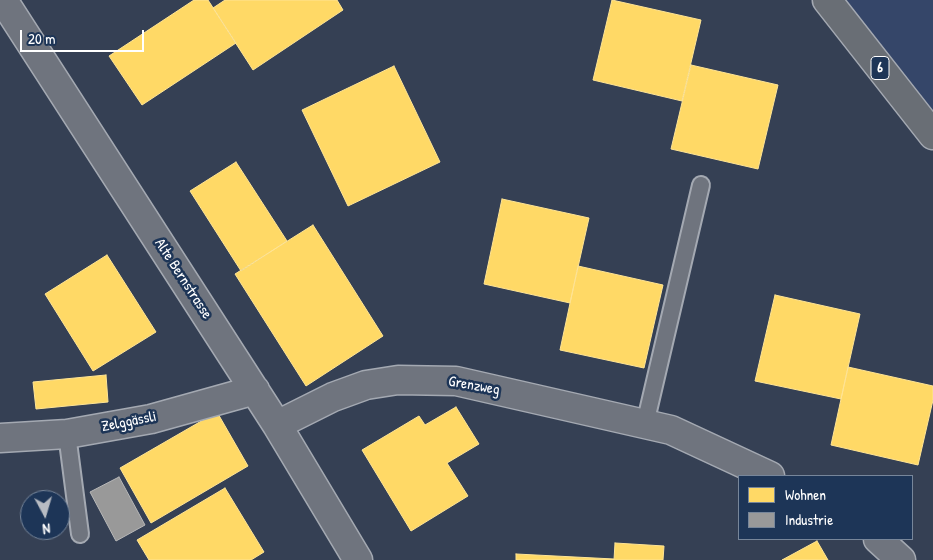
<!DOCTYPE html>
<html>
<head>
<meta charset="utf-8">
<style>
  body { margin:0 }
  #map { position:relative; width:933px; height:560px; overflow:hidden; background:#354054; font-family:"Patrick Hand",sans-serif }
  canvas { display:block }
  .legend { position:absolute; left:738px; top:475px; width:175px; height:65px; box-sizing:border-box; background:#1d3557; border:1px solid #77869a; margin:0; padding:6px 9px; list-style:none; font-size:15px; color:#fff }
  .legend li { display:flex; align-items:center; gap:10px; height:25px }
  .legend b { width:25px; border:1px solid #77869a }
  .north { position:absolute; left:20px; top:490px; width:50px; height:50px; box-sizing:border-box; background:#1d3557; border:1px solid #77869a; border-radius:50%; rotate:174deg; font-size:14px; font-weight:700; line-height:20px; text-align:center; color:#fff }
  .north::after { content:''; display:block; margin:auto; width:18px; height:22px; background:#b8bcc3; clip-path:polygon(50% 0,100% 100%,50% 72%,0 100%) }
  .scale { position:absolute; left:20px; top:30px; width:124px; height:22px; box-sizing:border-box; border:2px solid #fff; border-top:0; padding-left:6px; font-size:15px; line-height:18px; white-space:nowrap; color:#fff; -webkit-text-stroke:4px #1d3557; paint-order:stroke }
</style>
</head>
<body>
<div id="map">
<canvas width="933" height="560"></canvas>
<ul class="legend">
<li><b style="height:14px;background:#ffd966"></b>Wohnen</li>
<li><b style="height:14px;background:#999"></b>Industrie</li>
</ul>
<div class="north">N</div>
<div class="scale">20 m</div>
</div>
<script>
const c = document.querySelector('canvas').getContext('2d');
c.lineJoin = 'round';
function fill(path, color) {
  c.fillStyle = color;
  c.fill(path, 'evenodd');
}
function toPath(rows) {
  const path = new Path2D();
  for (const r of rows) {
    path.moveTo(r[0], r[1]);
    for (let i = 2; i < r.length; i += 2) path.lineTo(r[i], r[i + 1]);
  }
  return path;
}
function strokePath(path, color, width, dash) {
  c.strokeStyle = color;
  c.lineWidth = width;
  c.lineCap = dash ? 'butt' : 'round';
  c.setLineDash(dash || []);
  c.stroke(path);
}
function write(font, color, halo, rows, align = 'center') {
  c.font = font + ' "Patrick Hand",sans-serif';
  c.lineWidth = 5;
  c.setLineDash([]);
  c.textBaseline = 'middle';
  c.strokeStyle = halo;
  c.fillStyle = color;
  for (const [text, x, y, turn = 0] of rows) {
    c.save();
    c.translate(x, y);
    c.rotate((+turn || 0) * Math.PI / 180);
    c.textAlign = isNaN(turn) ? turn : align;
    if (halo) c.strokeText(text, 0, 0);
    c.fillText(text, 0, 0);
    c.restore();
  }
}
fill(toPath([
  [829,0,933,0,933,135]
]), '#354669');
const homes = toPath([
  [194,0,208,0,236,43,142,105,109,56,194,0],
  [225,0,337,0,343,10,253,70,213,8,225,0],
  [612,0,701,20,682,101,593,80,612,0],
  [691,65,778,85,758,169,671,149,691,65],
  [394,66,440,162,348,206,302,110,394,66],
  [236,162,287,241,241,271,190,191,236,162],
  [502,199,589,218,570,303,484,284,502,199],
  [313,225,383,336,306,386,235,274,313,225],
  [107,255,156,332,93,371,45,294,107,255],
  [578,266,663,285,644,368,560,350,578,266],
  [775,295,860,314,841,399,755,381,775,295],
  [848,367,933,386,933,400,918,465,831,445,848,367],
  [106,375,108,402,36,409,33,382,106,375],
  [456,407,479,444,447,463,468,496,411,531,362,450,419,416,425,425,456,407],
  [217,412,248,466,151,523,120,468,217,412],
  [225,488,264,552,251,560,149,560,137,540,225,488],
  [817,541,828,560,782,560,817,541],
  [615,543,664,546,663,560,614,560,615,543],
  [516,554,614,559,614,560,516,560,516,554]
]);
fill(homes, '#ffd966');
strokePath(homes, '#ffe494', 1);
const industry = toPath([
  [119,477,145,525,116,541,90,492,119,477]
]);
fill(industry, '#999');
strokePath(industry, '#b8b8b8', 1);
const service = toPath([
  [645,424,701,185],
  [67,434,80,534]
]);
const minor = toPath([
  [3,0,277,425,358,560],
  [277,425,333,397,366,385,398,380,456,381,671,430,770,476],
  [0,438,67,434,151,419,255,390],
  [878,539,901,560]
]);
const primary = toPath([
  [827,0,933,135]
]);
strokePath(service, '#a4a9b2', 20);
strokePath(minor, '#a4a9b2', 31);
strokePath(primary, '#a4a9b2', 31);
strokePath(service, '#6f747e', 16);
strokePath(minor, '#6f747e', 28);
strokePath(primary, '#696e75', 28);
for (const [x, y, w] of [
  [880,68,18]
]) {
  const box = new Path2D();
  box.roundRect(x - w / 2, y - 11.5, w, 23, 4);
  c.fillStyle = '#1d3557';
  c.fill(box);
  strokePath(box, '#fff', 1);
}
write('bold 14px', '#fff', null, [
  ["6",880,68]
]);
write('15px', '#fff', '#1d3557', [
  ["Alte Bernstrasse",183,279,57],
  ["Grenzweg",474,386,10],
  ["Zelggässli",129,422,-11]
]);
</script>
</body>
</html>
